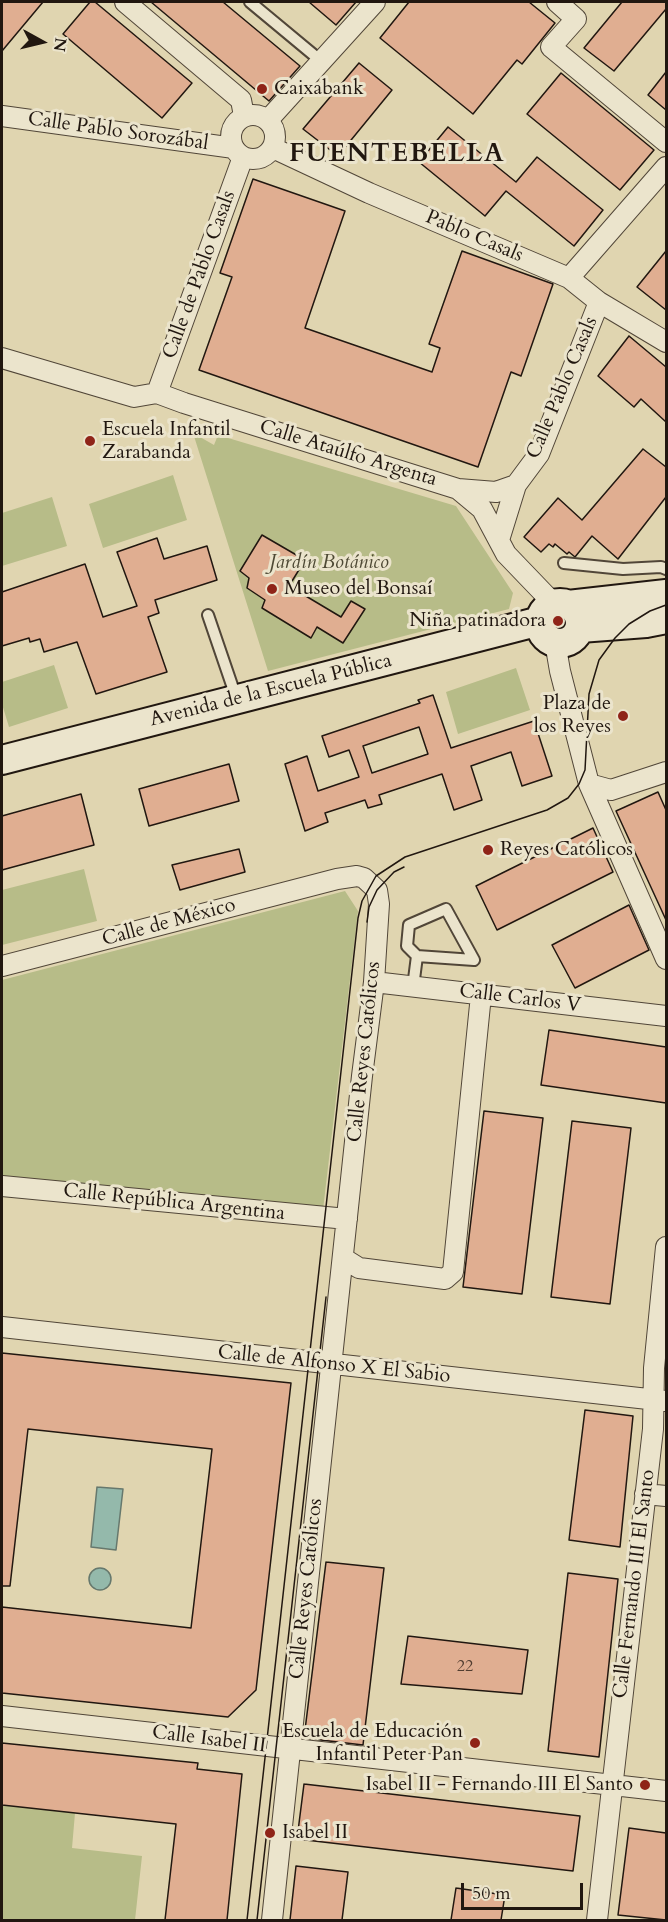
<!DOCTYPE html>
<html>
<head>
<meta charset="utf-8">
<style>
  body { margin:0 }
  #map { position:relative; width:668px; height:1922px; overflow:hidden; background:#e0d5b0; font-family:Cardo,serif }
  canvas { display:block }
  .frame { position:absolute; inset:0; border:3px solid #211710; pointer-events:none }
  .north { position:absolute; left:12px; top:12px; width:60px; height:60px; -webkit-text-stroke:4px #ebe4cc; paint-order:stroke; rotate:98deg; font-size:16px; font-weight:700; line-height:24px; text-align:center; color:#211710 }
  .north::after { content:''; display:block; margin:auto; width:21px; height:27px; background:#211710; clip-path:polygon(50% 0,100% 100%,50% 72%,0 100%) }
  .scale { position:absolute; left:461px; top:1883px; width:122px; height:27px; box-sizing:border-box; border:3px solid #211710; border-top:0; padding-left:8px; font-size:18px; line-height:21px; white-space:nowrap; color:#211710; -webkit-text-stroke:4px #ebe4cc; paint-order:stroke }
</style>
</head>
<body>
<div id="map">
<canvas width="668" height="1922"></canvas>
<div class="frame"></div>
<div class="north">N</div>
<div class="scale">50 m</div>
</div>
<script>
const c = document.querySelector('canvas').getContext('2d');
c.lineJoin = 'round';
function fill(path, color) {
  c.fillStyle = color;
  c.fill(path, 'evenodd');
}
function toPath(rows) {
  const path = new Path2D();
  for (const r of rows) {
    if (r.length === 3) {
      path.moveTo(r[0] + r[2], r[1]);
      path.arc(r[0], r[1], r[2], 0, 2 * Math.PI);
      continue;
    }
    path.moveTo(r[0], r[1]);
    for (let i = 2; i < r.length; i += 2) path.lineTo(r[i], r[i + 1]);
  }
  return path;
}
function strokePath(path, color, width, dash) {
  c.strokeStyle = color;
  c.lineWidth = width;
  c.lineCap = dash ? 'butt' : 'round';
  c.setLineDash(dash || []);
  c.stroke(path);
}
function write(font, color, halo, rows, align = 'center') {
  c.font = font + ' Cardo,serif';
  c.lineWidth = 6;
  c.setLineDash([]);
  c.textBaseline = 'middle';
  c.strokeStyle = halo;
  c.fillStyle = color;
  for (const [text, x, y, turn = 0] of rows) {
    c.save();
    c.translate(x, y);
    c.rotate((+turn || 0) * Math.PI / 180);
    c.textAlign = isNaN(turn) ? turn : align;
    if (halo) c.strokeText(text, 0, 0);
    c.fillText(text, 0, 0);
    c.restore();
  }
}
fill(toPath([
  [193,433,214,445,218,435,456,506,513,593,509,609,268,671],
  [173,475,187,520,103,548,89,504],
  [52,497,67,546,2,566,2,513],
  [54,665,68,708,9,727,2,704,2,682],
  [516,668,530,710,458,734,446,692],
  [84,869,97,921,2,945,2,890],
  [345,891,358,911,323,1210,2,1184,2,980],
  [2,1805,75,1813,72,1848,142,1856,135,1920,2,1920]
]), '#b7bc88');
const water = toPath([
  [97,1487,123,1489,116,1550,91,1547,97,1487],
  [100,1579,11]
]);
fill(water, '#94b9ab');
strokePath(water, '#66786d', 1.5);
const building = toPath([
  [2,2,43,2,2,51,2,2],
  [90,2,95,2,192,83,162,118,63,34,90,2],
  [151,2,223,2,300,66,269,101,151,2],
  [309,2,356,2,336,25,309,2],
  [409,2,529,2,555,23,522,64,517,60,473,114,380,38,409,2],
  [622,2,666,2,666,9,614,71,584,48,622,2],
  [359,63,392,90,338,156,303,129,359,63],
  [666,72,666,110,648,95,666,72],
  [561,73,654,150,620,190,527,114,561,73],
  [448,127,516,182,537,157,603,210,574,246,506,191,485,216,419,162,448,127],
  [253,179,345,211,305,328,432,372,440,348,429,344,462,251,553,284,521,376,511,372,478,467,199,370,232,277,220,273,253,179],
  [666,251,666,310,637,287,666,251],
  [629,336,666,367,666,422,641,399,634,407,598,376,629,336],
  [643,449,666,467,666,497,618,559,592,536,575,557,569,552,567,554,555,544,553,547,549,544,541,552,524,537,558,498,582,520,643,449],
  [262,535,305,560,289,586,341,617,351,601,365,609,343,643,317,627,311,638,262,608,265,600,247,588,249,578,240,571,262,535],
  [157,538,164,559,207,546,217,580,155,600,159,613,148,617,167,672,96,694,77,642,44,652,40,639,30,642,29,638,2,646,2,592,85,564,103,617,137,606,117,552,157,538],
  [433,695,451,748,534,721,552,776,522,786,511,752,471,766,482,800,454,810,442,774,379,795,382,804,368,808,365,800,325,813,328,822,305,831,285,764,307,756,318,791,359,777,349,750,329,757,322,736,420,703,418,700,433,695],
  [419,727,428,754,372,773,363,746,419,727],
  [229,764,239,801,149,826,139,789,229,764],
  [658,792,666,810,666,920,616,811,658,792],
  [81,794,94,845,2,870,2,816,81,794],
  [593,828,613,872,497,930,476,886,593,828],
  [239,849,245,872,180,890,172,865,239,849],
  [629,905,649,950,575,988,552,945,629,905],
  [549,1030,666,1047,666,1103,541,1085,549,1030],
  [484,1111,543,1118,522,1294,463,1287,484,1111],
  [572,1121,631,1128,610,1304,551,1297,572,1121],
  [2,1353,291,1383,256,1690,228,1717,2,1693,2,1607,191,1628,212,1449,28,1429,10,1586,2,1586,2,1353],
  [585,1410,633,1416,620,1547,569,1540,585,1410],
  [326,1562,384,1568,363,1745,304,1738,326,1562],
  [568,1573,618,1579,599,1757,548,1751,568,1573],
  [408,1636,528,1650,522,1694,401,1684,408,1636],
  [2,1743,198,1763,197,1769,242,1774,227,1920,165,1920,176,1824,2,1805,2,1743],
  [304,1784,580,1816,573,1871,297,1839,304,1784],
  [629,1828,666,1833,666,1920,618,1915,629,1828],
  [296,1866,348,1872,342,1920,290,1920,296,1866],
  [456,1888,505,1895,501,1920,451,1920,456,1888]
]);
fill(building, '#e0ae91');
strokePath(building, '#211710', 1.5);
const lane = toPath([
  [250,2,321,61],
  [564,563,623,569,661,567,666,569],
  [208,615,236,697],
  [413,987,417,956,407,946,409,925,446,909,474,960,417,956]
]);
const street = toPath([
  [125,2,241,100,244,116],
  [557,2,576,19,551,47,666,142],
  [253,137,22],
  [2,116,234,148],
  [268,120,375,2],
  [273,148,369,193,569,278,599,302,666,342],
  [569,278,666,167],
  [2,358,134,397,157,393,184,403,458,489,482,509,506,554,554,604],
  [157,393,243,157],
  [458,489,496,492,516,485],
  [499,540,516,485,539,454,599,302],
  [555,642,560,671,589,784,666,959],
  [589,784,611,790,666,772],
  [2,966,337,879,357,876,364,878,377,890,379,904,374,982,362,1076,272,1920],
  [374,982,666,1016],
  [2,1186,347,1219],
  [343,1258,359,1268,445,1279,453,1272,481,995],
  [2,1327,666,1401],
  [645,1494,666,1496],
  [2,1716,666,1791],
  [597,1920,653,1429,654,1368,666,1247]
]);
const secondary = toPath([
  [560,623,20],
  [568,605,666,594],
  [580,628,646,623,666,619],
  [2,760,540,621]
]);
strokePath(lane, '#514638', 14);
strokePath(street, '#514638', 22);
strokePath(secondary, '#211710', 32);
strokePath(lane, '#ebe4cc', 10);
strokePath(street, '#ebe4cc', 20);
strokePath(secondary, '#ebe4cc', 28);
strokePath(toPath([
  [367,922,369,907,377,890,394,872,404,867],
  [247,1920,358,918,362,901,376,876,405,857,547,810,568,798,579,784,585,770,589,694,599,660,615,638,629,624,650,611,666,605],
  [257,1920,326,1297]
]), '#211710', 1.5);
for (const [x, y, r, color] of [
  [262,89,6,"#8f2418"],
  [90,441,6,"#8f2418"],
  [272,589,6,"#8f2418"],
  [558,621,6,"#8f2418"],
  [623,716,6,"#8f2418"],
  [488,850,6,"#8f2418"],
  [475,1743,6,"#8f2418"],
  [645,1785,6,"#8f2418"],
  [270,1833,6,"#8f2418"]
]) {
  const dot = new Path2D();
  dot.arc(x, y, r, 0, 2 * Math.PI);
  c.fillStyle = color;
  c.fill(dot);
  strokePath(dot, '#ebe4cc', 2);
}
write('16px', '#513d30', null, [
  ["22",465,1667]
]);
write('20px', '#211710', '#ebe4cc', [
  ["Caixabank",274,89],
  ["Escuela Infantil",102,430],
  ["Zarabanda",102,453],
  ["Museo del Bonsaí",284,589],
  ["Niña patinadora",546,621,"right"],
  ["Plaza de",611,704,"right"],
  ["los Reyes",611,727,"right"],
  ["Reyes Católicos",500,850],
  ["Escuela de Educación",463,1732,"right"],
  ["Infantil Peter Pan",463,1755,"right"],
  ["Isabel II - Fernando III El Santo",633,1785,"right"],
  ["Isabel II",282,1833]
], 'left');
write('20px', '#211710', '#ebe4cc', [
  ["Calle Pablo Sorozábal",118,132,8],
  ["Pablo Casals",474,237,23],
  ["Calle de Pablo Casals",200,275,-70],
  ["Calle Pablo Casals",563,388,-67],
  ["Calle Ataúlfo Argenta",348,454,17],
  ["Avenida de la Escuela Pública",271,691,-14],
  ["Calle de México",169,923,-15],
  ["Calle Carlos V",520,999,7],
  ["Calle Reyes Católicos",365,1052,-84],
  ["Calle República Argentina",174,1203,6],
  ["Calle de Alfonso X El Sabio",334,1365,6],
  ["Calle Fernando III El Santo",635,1584,-83],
  ["Calle Reyes Católicos",307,1589,-84],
  ["Calle Isabel II",209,1740,7]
]);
write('italic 20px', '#4e4934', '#ebe4cc', [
  ["Jardín Botánico",329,563]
]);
c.letterSpacing = '1.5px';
write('bold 26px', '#211710', '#ebe4cc', [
  ["FUENTEBELLA",397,155]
]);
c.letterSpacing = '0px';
</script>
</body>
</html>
